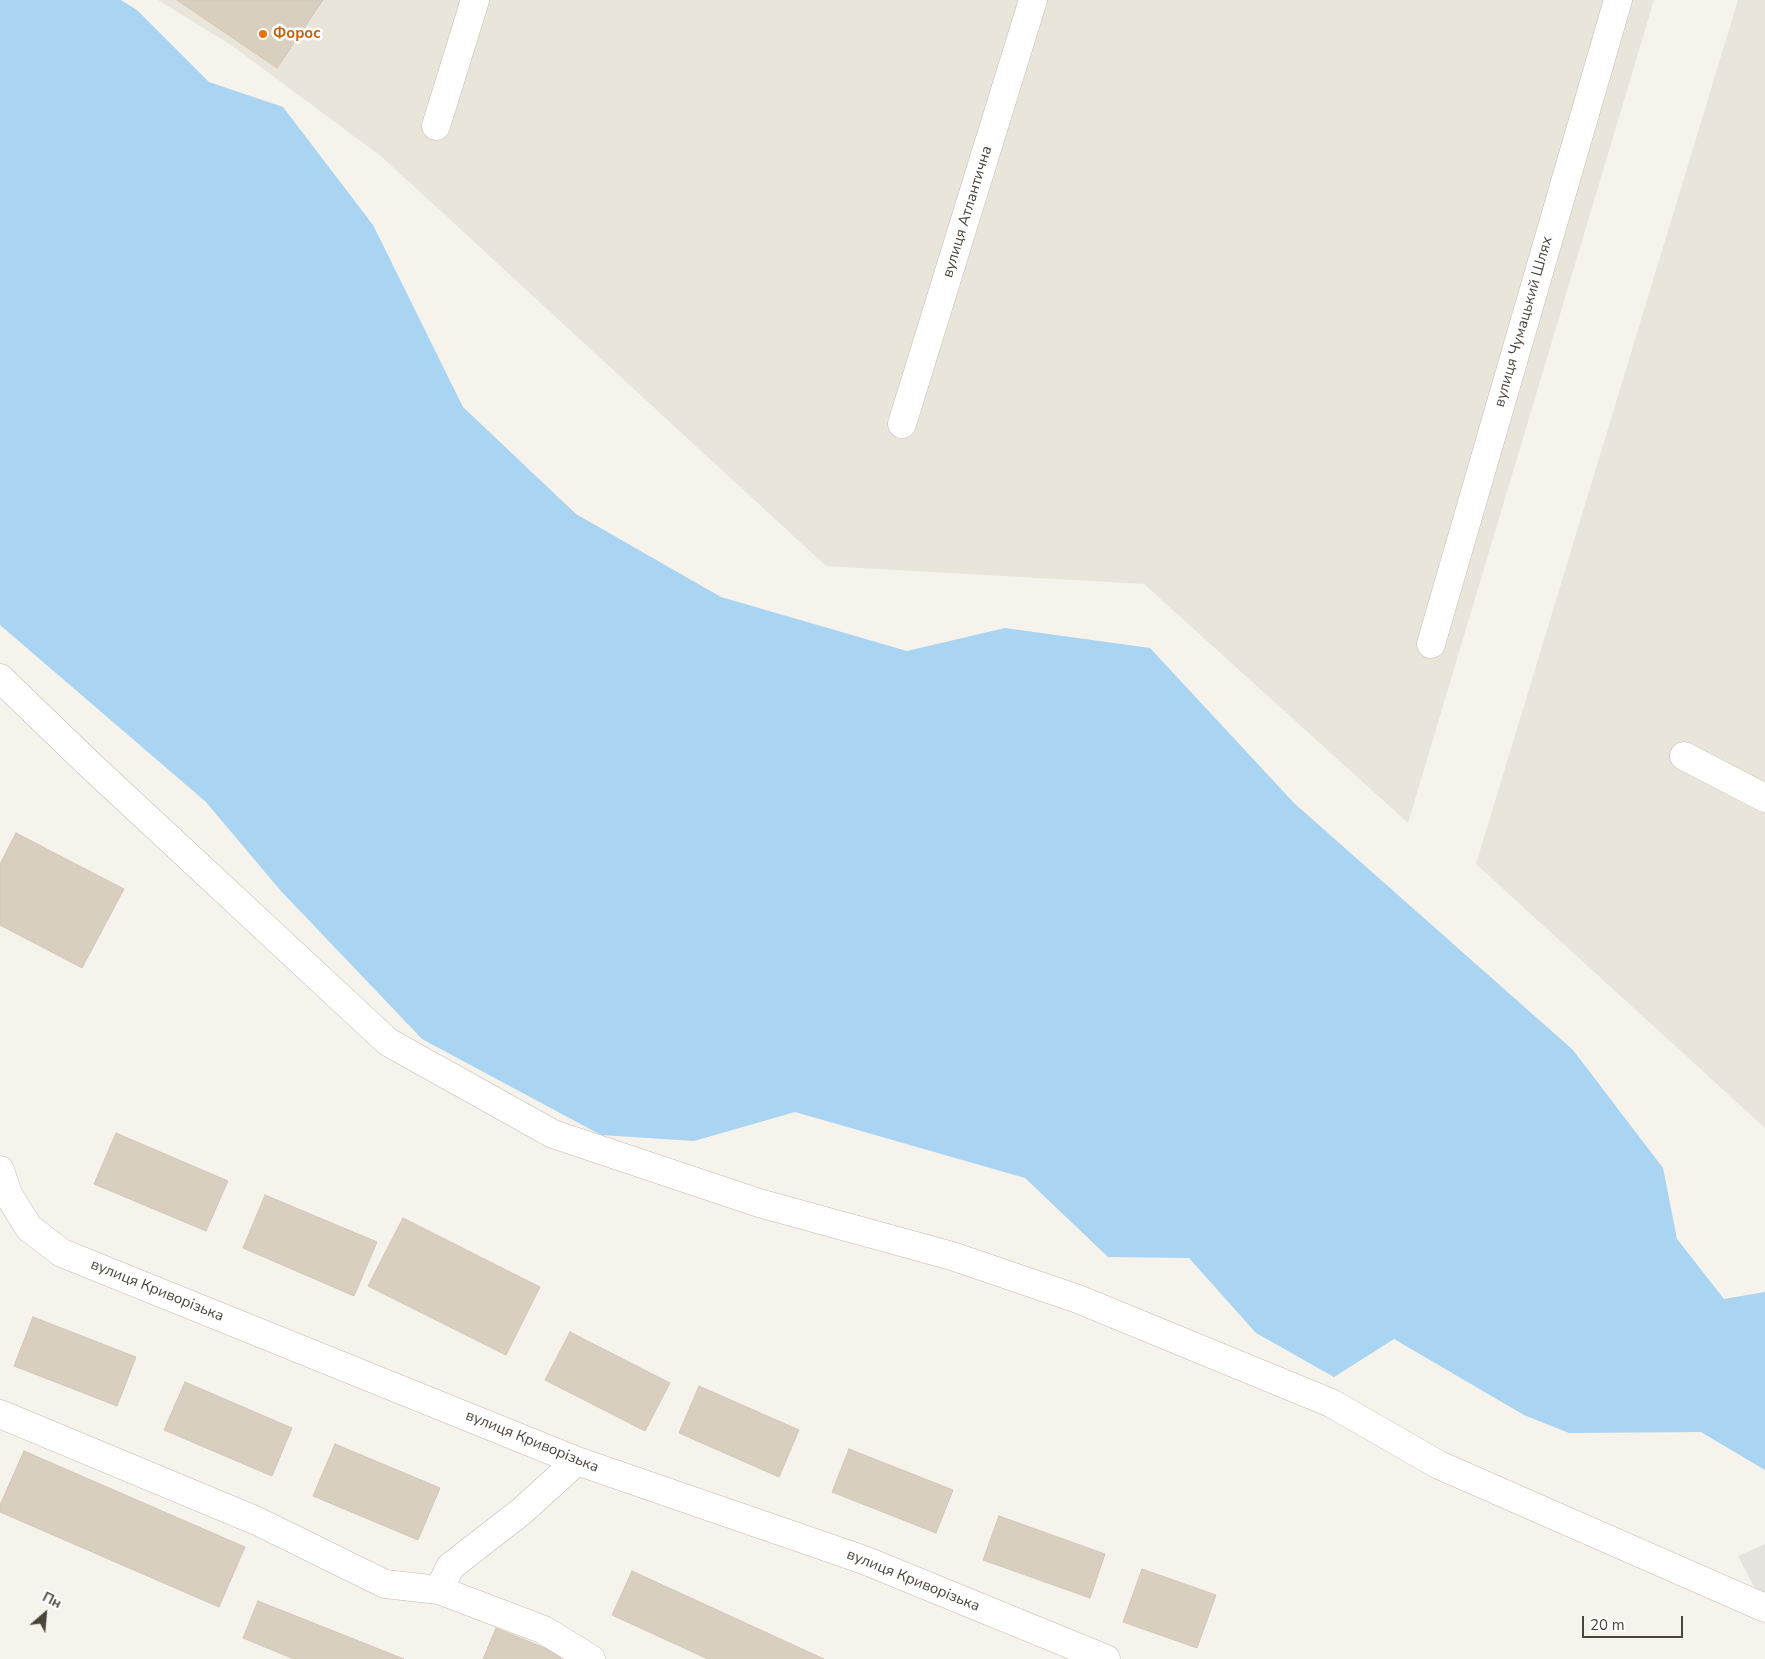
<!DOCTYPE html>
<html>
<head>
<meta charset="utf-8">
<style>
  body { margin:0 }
  #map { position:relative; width:1765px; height:1659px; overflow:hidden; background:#f6f3ec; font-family:"Nunito Sans",sans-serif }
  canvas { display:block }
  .north { position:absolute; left:20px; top:1589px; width:50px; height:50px; -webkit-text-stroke:4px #fff; paint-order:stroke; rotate:27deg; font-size:14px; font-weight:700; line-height:20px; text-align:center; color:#4b4439 }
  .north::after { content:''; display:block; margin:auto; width:18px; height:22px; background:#4b4439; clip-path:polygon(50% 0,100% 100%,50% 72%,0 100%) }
  .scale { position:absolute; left:1582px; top:1616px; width:101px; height:22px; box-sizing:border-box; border:2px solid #4b4439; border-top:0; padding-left:6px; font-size:15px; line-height:18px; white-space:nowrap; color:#4b4439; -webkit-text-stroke:4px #fff; paint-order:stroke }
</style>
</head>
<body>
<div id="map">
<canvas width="1765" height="1659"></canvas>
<div class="north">Пн</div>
<div class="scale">20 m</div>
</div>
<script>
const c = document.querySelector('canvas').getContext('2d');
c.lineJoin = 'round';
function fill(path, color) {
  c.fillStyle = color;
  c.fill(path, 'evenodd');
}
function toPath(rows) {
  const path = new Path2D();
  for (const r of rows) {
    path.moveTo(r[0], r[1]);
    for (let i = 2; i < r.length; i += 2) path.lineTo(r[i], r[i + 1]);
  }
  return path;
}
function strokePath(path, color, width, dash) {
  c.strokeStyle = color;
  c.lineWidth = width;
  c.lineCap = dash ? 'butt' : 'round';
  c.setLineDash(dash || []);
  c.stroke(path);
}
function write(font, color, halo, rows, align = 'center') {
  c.font = font + ' "Nunito Sans",sans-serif';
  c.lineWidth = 5;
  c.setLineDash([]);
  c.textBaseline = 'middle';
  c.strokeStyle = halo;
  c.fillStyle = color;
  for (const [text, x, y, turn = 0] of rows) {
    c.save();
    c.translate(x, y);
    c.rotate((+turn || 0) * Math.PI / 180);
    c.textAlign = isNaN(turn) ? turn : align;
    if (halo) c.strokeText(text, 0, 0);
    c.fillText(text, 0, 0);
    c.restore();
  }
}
fill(toPath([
  [158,0,1654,0,1408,823,1144,584,826,566,382,157,231,45],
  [1738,0,1765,0,1765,1128,1476,864]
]), '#eae5da');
fill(toPath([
  [1765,1544,1765,1607,1738,1556]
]), '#e6e2dd');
fill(toPath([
  [0,0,121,0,137,10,209,82,283,107,373,225,463,407,576,514,721,597,907,651,1005,628,1150,648,1294,803,1573,1050,1663,1168,1677,1239,1724,1299,1765,1292,1765,1470,1701,1432,1569,1433,1524,1415,1394,1339,1334,1377,1256,1333,1189,1258,1108,1257,1025,1178,795,1112,694,1141,601,1135,422,1039,280,890,206,802,0,625]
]), '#a9d4f2');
const building = toPath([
  [177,0,323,0,277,68,177,0],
  [16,833,124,889,82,968,0,925,0,864,16,833],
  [116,1133,228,1181,206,1231,94,1184,116,1133],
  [265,1195,377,1242,354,1296,243,1248,265,1195],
  [403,1218,540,1287,506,1355,368,1286,403,1218],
  [33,1317,136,1357,117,1406,14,1366,33,1317],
  [570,1332,670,1383,645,1431,545,1380,570,1332],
  [185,1382,292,1428,272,1476,164,1430,185,1382],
  [699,1386,799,1430,779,1477,679,1433,699,1386],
  [335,1444,440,1488,418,1540,313,1496,335,1444],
  [849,1449,953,1490,936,1533,832,1492,849,1449],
  [24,1451,245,1547,219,1607,0,1512,0,1505,24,1451],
  [999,1516,1105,1554,1090,1598,983,1560,999,1516],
  [1142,1569,1216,1595,1197,1648,1123,1622,1142,1569],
  [632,1571,824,1659,708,1659,612,1615,632,1571],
  [258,1601,404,1659,294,1659,243,1638,258,1601],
  [496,1628,562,1655,560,1659,483,1659,496,1628]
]);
fill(building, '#d8cfc1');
strokePath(building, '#d3c7b4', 1);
const minor = toPath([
  [436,126,475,0],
  [902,424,1033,0],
  [1431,644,1618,0],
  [0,678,88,763,388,1042,553,1134,759,1203,952,1256,1078,1299,1331,1403,1439,1465,1765,1608],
  [1684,756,1765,798],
  [0,1170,8,1194,29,1228,62,1253,577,1461,864,1560,1106,1659],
  [0,1414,257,1521,385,1584,439,1590],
  [577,1461,522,1511,450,1567,439,1590,544,1630,591,1659]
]);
strokePath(minor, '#c2bbae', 29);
strokePath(minor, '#fff', 28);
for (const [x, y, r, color] of [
  [263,34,5,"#e8710a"]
]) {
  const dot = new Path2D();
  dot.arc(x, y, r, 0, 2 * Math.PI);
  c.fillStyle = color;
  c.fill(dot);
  strokePath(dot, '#fff', 2);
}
write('bold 15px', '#c56008', '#fff', [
  ["Форос",273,34]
], 'left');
write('15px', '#4b4439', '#fff', [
  ["вулиця Атлантична",968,212,-73],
  ["вулиця Чумацький Шлях",1524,322,-74],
  ["вулиця Криворізька",157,1291,22],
  ["вулиця Криворізька",532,1442,22],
  ["вулиця Криворізька",913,1581,22]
]);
</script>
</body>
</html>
